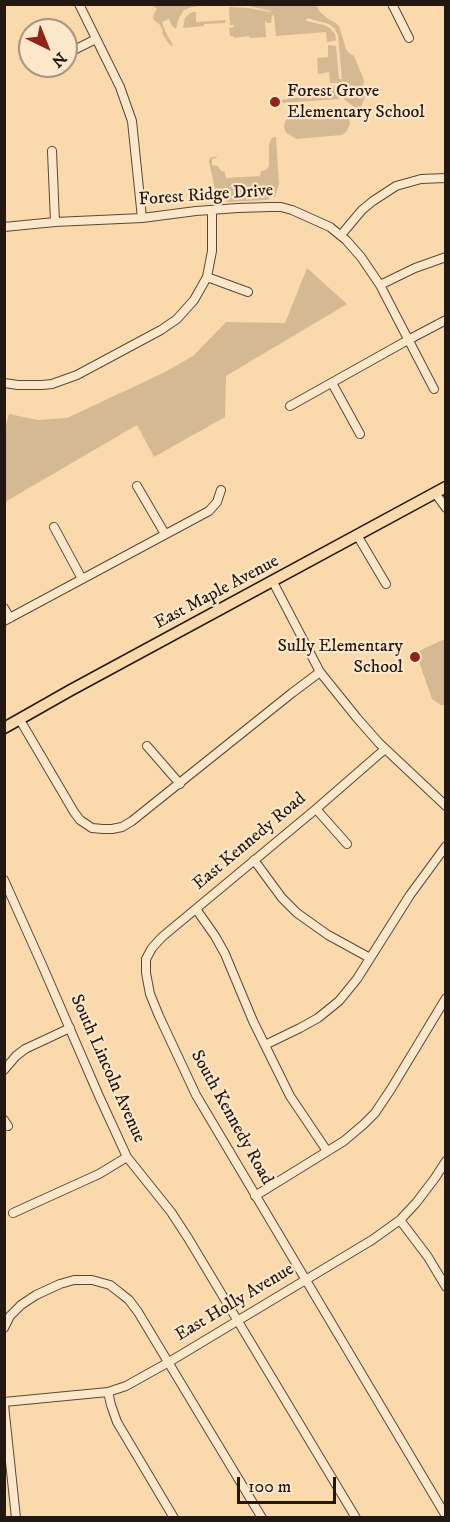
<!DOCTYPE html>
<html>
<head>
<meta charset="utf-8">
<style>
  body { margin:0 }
  #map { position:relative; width:450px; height:1522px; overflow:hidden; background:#fadaad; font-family:"IM FELL DW Pica",serif }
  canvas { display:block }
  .frame { position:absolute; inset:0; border:6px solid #231811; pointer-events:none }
  .north { position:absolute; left:18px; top:18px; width:60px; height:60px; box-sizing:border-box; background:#fce7ca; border:2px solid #a59480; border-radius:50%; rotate:137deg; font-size:16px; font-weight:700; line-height:24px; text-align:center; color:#231811 }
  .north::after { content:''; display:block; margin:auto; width:21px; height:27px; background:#8f2418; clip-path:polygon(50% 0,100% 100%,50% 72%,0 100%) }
  .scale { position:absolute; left:237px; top:1477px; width:99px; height:27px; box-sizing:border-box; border:3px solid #231811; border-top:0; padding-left:8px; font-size:18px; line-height:21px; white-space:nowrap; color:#231811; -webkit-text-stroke:4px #fce7ca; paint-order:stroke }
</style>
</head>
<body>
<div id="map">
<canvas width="450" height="1522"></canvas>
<div class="frame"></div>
<div class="north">N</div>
<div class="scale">100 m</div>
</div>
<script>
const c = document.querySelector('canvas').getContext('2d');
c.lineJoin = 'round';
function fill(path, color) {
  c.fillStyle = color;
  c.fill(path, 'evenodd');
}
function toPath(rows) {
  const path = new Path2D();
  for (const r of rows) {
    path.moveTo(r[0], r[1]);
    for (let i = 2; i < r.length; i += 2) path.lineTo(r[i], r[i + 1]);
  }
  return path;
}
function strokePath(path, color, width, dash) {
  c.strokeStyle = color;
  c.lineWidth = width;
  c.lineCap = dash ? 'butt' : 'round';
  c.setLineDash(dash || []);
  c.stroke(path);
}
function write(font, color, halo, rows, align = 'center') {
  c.font = font + ' "IM FELL DW Pica",serif';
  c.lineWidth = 4.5;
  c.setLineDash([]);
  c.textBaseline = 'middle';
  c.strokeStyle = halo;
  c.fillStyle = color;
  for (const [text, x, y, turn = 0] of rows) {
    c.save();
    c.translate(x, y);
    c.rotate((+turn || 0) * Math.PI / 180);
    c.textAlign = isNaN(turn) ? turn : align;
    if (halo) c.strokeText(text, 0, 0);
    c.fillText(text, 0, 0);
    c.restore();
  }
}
fill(toPath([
  [206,5,192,7,184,10,179,18,176,29,172,26,169,19,162,22,165,31,173,45,171,46,167,41,162,33,163,32,160,25,154,20,153,18,154,14,157,9,152,5],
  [249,5,316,5,320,12,327,18,334,22,339,26,346,49,349,53,354,56,364,80,363,89,365,96,360,111,361,116,358,110,344,99,344,97,339,97,339,99,281,103,281,100,288,99,289,98,332,96,331,87,338,86,338,83,330,83,329,72,318,74,317,58,328,57,328,45,336,46,339,79,342,79,338,35,334,28,329,24,307,18,306,21,324,25,330,28,335,34,336,40,334,41,327,42,326,32,276,36,274,16,272,15,271,23,267,23,266,21,265,21,266,37,250,38,249,36,234,38,233,36,230,36,229,28,234,27,234,25,230,25,229,9,230,7,248,8,271,12,271,11,249,6],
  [194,12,196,12,196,22,226,20,225,23,204,24,204,26,183,28,185,18,190,13],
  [339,110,344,111,348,115,350,124,346,132,342,135,296,139,286,133,284,127,285,122,291,113],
  [276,137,279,184,275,197,273,196,267,200,227,202,219,197,217,198,209,162,210,158,217,156,216,158,212,159,212,165,218,166,221,171,225,172,226,178,260,176,261,171,266,170,269,166,269,144,272,138],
  [307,268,347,304,226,376,225,417,154,457,137,425,5,502,5,429,9,414,38,420,67,418,163,373,193,356,226,322,285,323],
  [445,639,445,705,441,705,432,699,417,656,419,651]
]), '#d5b992');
const minor = toPath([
  [79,4,120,87,132,121,142,218],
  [392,4,409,38],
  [66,54,96,39],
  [52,151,55,222],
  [4,227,55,222,142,218,196,211,238,208,270,207,281,207,292,210,330,227,346,240,361,257,380,285,434,389],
  [341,235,362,210,373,201,396,186,421,179,446,178],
  [207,277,248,292],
  [380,285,415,268,446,257],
  [4,383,18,385,42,385,52,384,77,375,161,330,177,319,194,300,207,277,212,251,212,210],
  [332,383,360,434],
  [290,406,408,340,446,320],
  [137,486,165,534],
  [435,493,446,508],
  [54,527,82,579],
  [357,535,386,584],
  [273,582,320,672,357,718,379,743,446,806],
  [4,608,10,618],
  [4,621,209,511,217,502,221,490],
  [20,720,74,812,80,820,92,828,103,829,112,829,122,827,132,821,292,693,320,672],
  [147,746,180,784],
  [385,749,316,809,162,937,152,948,146,959,146,973,150,994,159,1016,196,1095,446,1516],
  [316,809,347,844],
  [254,860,282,898,297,913,328,935,370,958],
  [4,880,43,967,99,1096,127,1157,171,1212,188,1238,356,1518],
  [196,909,215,936,225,954,253,1021,290,1096,327,1151],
  [265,1045,300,1028,318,1018,339,1001,357,979,410,895,446,846],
  [4,1070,16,1056,25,1049,70,1028],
  [4,1120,8,1126],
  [255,1196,344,1141,364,1124,375,1113,391,1089,446,998],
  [13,1213,99,1174,127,1157],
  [400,1220,428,1257,446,1287],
  [4,1328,10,1316,21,1305,36,1295,60,1284,74,1280,92,1280,110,1285,119,1292,129,1300,138,1312,262,1518],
  [108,1392,111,1405,117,1422,174,1518],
  [4,1402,108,1392,126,1386,169,1362,372,1240,400,1220,416,1203,435,1178,446,1161],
  [4,1405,16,1518]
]);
const major = toPath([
  [4,728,71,690,446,487]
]);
strokePath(minor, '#594838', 10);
strokePath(major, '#231811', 13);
strokePath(minor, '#fce7ca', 8);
strokePath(major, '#fadaad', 10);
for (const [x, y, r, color] of [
  [275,102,6,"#8f2418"],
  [415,657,6,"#8f2418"]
]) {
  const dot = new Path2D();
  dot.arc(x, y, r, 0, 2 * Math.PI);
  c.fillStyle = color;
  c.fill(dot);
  strokePath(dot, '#fce7ca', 2);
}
write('18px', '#231811', '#fce7ca', [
  ["Forest Grove",287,92],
  ["Elementary School",287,113],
  ["Sully Elementary",403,647,"right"],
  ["School",403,668,"right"]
], 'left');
write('18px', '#231811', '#fce7ca', [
  ["Forest Ridge Drive",206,196,-4],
  ["East Maple Avenue",217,593,-28],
  ["East Kennedy Road",250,842,-40],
  ["South Lincoln Avenue",107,1069,66],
  ["South Kennedy Road",231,1118,61],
  ["East Holly Avenue",235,1303,-31]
]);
</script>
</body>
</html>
